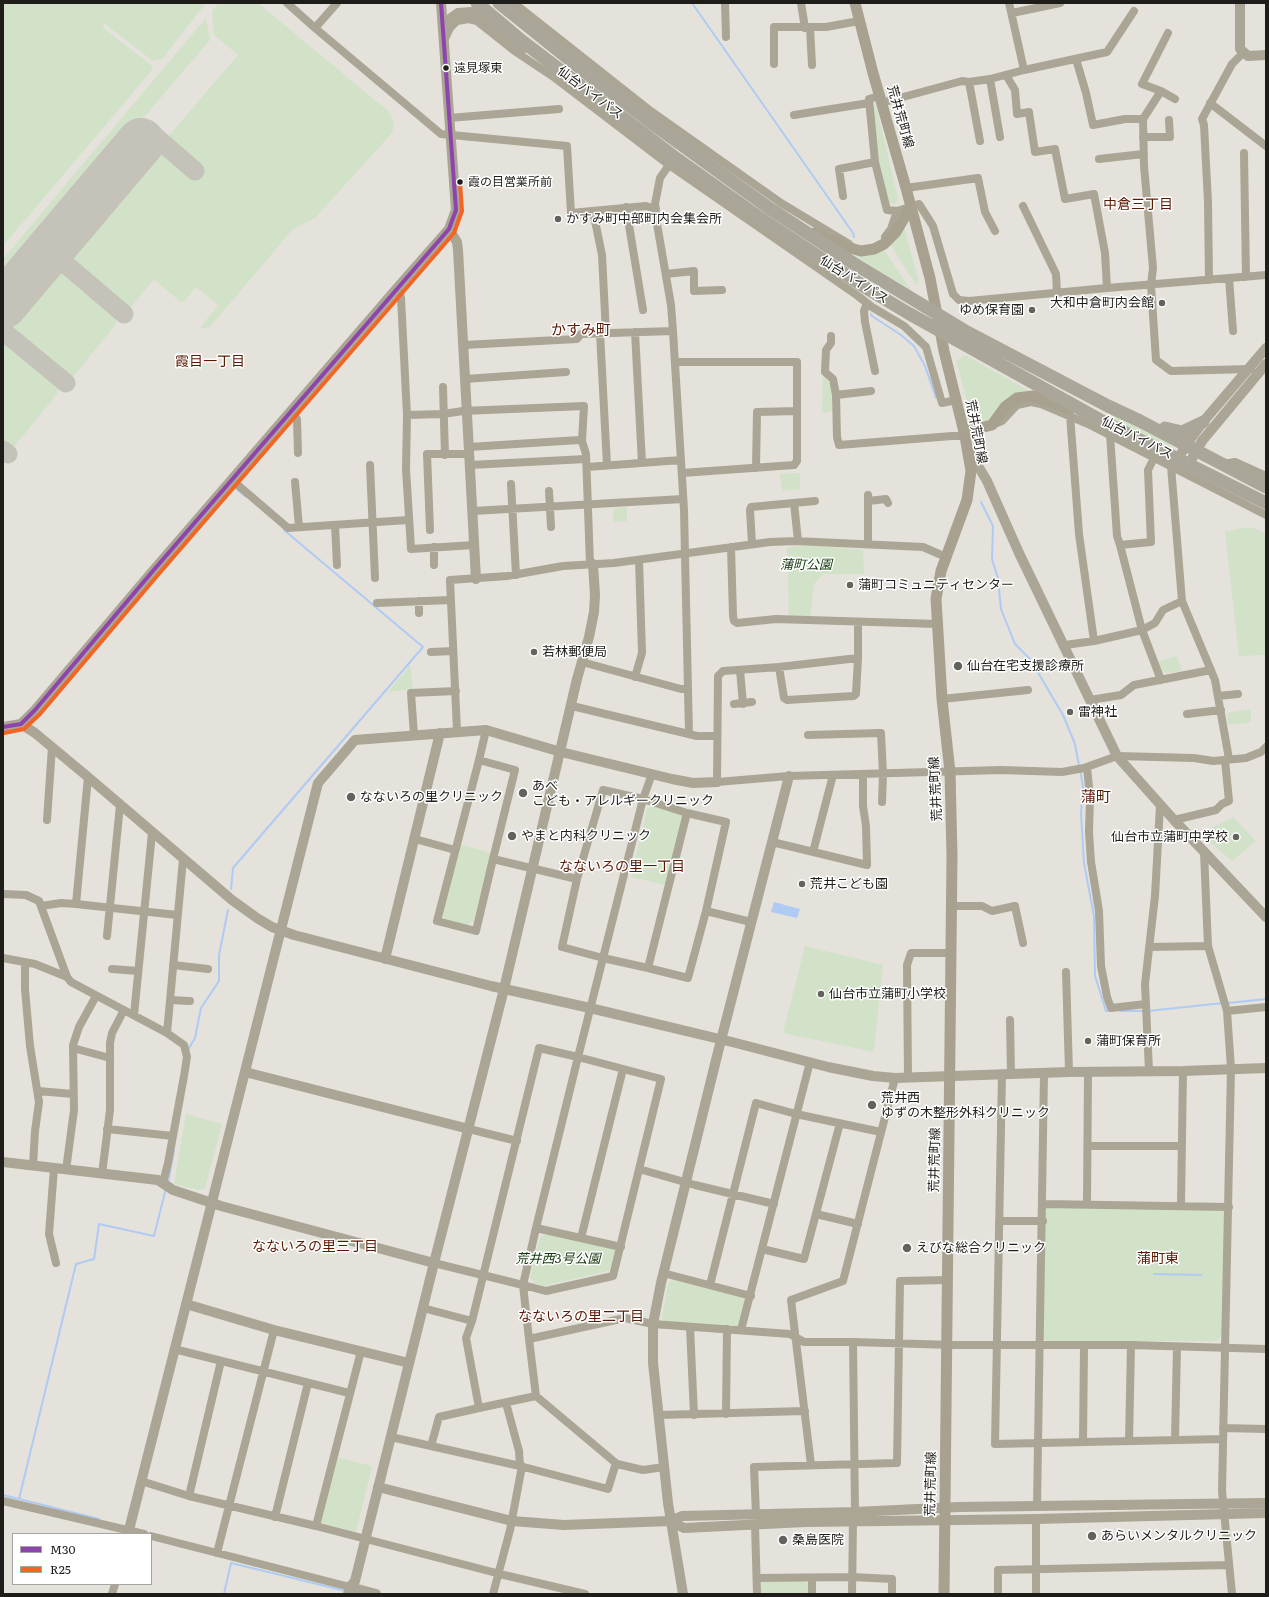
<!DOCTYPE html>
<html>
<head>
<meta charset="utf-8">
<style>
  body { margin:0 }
  #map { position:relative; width:1269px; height:1597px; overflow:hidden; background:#e4e2db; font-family:Literata,serif }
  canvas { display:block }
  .frame { position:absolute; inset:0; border:4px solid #1f1d19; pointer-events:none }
  .legend { position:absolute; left:12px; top:1533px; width:140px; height:52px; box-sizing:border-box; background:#fff; border:1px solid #a5a5a3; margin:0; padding:5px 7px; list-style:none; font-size:12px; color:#1f1d19 }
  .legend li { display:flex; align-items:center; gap:8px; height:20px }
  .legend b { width:20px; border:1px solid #a5a5a3 }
</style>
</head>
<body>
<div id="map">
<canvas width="1269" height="1597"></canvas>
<div class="frame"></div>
<ul class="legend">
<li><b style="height:5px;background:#8e44ad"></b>M30</li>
<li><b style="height:5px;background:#f26522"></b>R25</li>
</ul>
</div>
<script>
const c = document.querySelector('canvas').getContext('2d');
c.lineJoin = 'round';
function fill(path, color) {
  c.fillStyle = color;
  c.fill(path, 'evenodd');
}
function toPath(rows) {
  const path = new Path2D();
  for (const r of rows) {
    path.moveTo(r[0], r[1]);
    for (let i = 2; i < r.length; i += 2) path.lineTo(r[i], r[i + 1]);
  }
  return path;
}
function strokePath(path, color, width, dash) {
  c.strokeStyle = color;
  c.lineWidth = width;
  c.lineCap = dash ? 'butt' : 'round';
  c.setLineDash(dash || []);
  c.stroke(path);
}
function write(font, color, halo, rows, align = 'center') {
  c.font = font + ' Literata,"Noto Sans JP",serif';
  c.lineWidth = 3;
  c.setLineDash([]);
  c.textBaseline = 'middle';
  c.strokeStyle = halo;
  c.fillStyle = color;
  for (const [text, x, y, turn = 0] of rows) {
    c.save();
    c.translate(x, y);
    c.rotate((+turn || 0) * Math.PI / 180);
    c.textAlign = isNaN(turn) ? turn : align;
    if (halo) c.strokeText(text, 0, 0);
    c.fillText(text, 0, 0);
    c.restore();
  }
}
fill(toPath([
  [3,3,206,3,162,59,153,61,105,24,102,27,151,65,153,69,3,246],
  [219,3,258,3,388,111,392,119,394,125,392,133,315,218,292,230,210,327,199,329,218,305,196,287,182,303,154,279,131,307,124,307,74,265,71,256,74,247,159,147,164,147,194,174,198,170,166,142,166,139,238,55,214,35,212,11],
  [206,18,210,40,3,282,3,259],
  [876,105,898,199,896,203,893,204,889,202,879,161,873,106],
  [904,226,919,283,916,285,890,244],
  [883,249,911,290,855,256],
  [59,271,69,274,114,311,117,318,116,324,74,376,69,377,63,376,17,337,13,333,11,327,12,319,51,273],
  [3,341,8,342,56,382,58,388,57,394,13,448,3,445],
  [965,355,1031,392,990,422,974,427,956,361],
  [823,376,831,384,832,399,832,411,822,413],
  [1110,414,1169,443,1170,447,1169,449,1122,425,1109,417],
  [800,473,800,489,782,491,780,474],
  [627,507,627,521,614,522,613,513,615,508],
  [1243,528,1254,528,1266,534,1266,645,1265,655,1239,656,1225,532],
  [799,546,821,546,863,550,864,574,823,574,814,584,810,621,789,620,787,548],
  [1177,656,1182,671,1167,673,1162,671,1159,661],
  [410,665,413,689,388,692],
  [1251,709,1251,721,1246,723,1228,725,1227,713],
  [652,806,681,813,683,816,666,885,631,877,647,809],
  [1233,817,1256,841,1232,861,1209,841,1211,828],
  [459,844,491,853,474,921,468,925,445,919,442,915],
  [805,946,883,965,874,1052,783,1033],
  [186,1114,222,1124,205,1188,200,1190,174,1184],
  [1043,1204,1222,1209,1225,1213,1222,1336,1216,1341,1050,1341,1044,1339,1041,1335],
  [549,1234,613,1249,617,1254,611,1269,608,1271,552,1284,542,1286,534,1283,530,1277,540,1237],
  [673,1280,742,1297,745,1300,741,1323,736,1329,665,1322,662,1318,668,1284],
  [336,1457,372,1466,356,1532,322,1523,320,1518],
  [804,1579,808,1584,808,1594,757,1594,757,1582]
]), '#d1e2c9');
fill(toPath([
  [774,902,800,909,797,918,771,912]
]), '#afcbf4');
strokePath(toPath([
  [692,3,853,233,854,237],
  [871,314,872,316,901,335,914,346,925,366,936,398],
  [240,478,245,472],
  [233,486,246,497],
  [981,502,993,526,992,559,998,579,1001,609,1015,644,1030,659,1063,715,1075,744,1079,766],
  [1080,770,1083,786,1081,814,1084,863,1094,916,1095,976,1106,1011,1110,1011],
  [231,889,233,868,423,647,284,530],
  [1228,1003,1266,999],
  [1120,1011,1144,1011],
  [1148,1011,1223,1003],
  [188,1050,195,1038,201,1008,219,981,219,955,228,910],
  [168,1183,174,1150],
  [1154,1274,1201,1275],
  [3,1495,99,1519],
  [19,1499,76,1264,94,1259,99,1224,154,1236,166,1188],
  [224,1594,231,1563,346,1591]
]), '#afcbf4', 2);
strokePath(toPath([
  [150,132,195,171],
  [49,250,124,314],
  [3,331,66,383],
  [3,450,8,454]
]), '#c4c2b9', 19);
strokePath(toPath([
  [3,305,141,142]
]), '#c4c2b9', 48);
strokePath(toPath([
  [287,3,315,28,441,134,567,146,571,213,646,206,656,209],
  [514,3,648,109,781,203,849,244],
  [725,3,726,37],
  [801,3,805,28],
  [1009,3,1024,70],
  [1012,13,1060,3],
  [315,28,337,3],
  [810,28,812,65],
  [1168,33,1142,84,1161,91,1175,99],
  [446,37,450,28,457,21,469,19,477,21,516,52,555,78,669,165,858,296,872,307,904,326,926,347,942,403,956,400],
  [1076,59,1086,93,1093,125,1125,119,1143,119],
  [774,64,774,27,826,27,859,21],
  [1006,75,1015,90,1017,114,1029,112,1035,152,1055,149,1065,199,1094,194,1105,253,1107,288],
  [990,79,1000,137],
  [969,82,980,141],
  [1161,91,1143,119,1144,166,1153,268,1151,285,1156,360,1171,371,1251,369],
  [879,96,869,99,875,162,887,210,897,211,919,204,933,226,953,294,959,300,969,301,1107,288,1266,275],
  [881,103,962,81,969,82,990,79,1024,70,1107,52,1134,11],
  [1210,103,1266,146],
  [794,115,869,103],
  [449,118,559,109],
  [1143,137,1170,137,1169,120],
  [1244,153,1246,277],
  [1099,159,1143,154],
  [906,188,978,178,985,212,995,231],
  [843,196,839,169,875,162],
  [1023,206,1056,274,1057,293],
  [626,207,643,310],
  [593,211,602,255,606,333],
  [885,237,891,229,897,211],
  [666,274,694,271,694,291,722,290],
  [1229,278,1233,331],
  [1209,280,1208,202,1204,125,1202,119,1232,64,1244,52],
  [398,287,401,298,407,415,406,469,411,549,474,545],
  [867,303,864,311,865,322,875,371],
  [673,331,684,510,689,734],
  [635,332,642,463],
  [600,333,607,465],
  [831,336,831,343,826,350,825,372,833,379,836,395,837,437,839,445,952,436,965,436],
  [464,345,577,339,581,334,673,331,671,305,657,224,655,204,660,178,669,165],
  [675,362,797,362,797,461,794,465,682,473],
  [465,379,566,372],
  [443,387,445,455],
  [836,395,871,391],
  [291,412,297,419,298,453],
  [407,415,443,414,463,411,584,406,582,441],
  [1070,415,1079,534,1094,641],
  [992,425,1002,421,1017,405,1031,402,1041,404,1088,424,1266,515],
  [1110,435,1117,536,1120,545,1142,630,1161,680],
  [469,447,579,440,582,441,586,454,590,564],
  [1224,464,1235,462,1266,476],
  [370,465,375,578],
  [470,465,586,459],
  [1171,466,1182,601,1215,680,1229,759],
  [587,467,681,460],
  [756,468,757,412,797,411],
  [232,480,288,528,408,520],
  [295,482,299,527],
  [511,484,516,575],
  [549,491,551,527],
  [868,501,886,499,888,503],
  [794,503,798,541],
  [473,511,683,499],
  [335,525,337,565],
  [430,530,427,454,470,454],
  [752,544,750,510,751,507,815,501],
  [868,544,868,495],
  [1120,545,1151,542,1148,470,1154,458],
  [434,547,434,565],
  [731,547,733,616,734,621,737,623,776,619,937,624],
  [419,601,419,613],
  [377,603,450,600],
  [1065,645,1094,641,1142,630,1155,623,1163,610,1182,601],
  [431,652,453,651],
  [858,658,779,667,723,671,718,676,717,782,789,776,1001,770,1062,772,1084,768,1117,756,1194,758,1213,761,1246,758,1261,752,1266,747],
  [582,662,681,689,688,689],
  [779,667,784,698,787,700,854,696,856,694,858,658,858,622],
  [740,670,743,704],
  [635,677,642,653,639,560],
  [1218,696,1238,694],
  [942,699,1028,690],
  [1090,700,1121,695,1134,685,1211,670],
  [734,704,752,702],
  [572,706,697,736,717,736],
  [1187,714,1221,710],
  [457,731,450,580,507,576,563,566,614,563,770,542,796,541,923,547,946,557],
  [414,735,411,693,456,691],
  [808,735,881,733,883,774,882,802],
  [479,760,486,730],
  [1087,767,1090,797,1089,832,1091,862,1099,911,1101,966,1107,997,1111,1008,1146,1004],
  [47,820,52,747],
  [1174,820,1216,810,1222,804,1229,801,1225,760],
  [415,839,455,850],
  [772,842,867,865,866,826,863,806,863,774],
  [813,852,833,775],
  [1204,852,1208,946,1227,1011,1231,1068,1222,1491,1232,1594],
  [493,859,515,770,479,760,437,921,476,931,493,859,577,879,562,947,603,958,643,799,603,790,577,879],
  [3,894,26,895,39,901,67,977,71,982,167,1033,184,1045,187,1057,184,1076,168,1163,163,1183],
  [76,904,88,777],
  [41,906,61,903,76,904,177,915],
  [952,906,982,906,992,911,1015,906,1023,943],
  [706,911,751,922],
  [107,936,120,805],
  [1149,947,1208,946],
  [3,958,35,964,67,977],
  [25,962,25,989,30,1046,39,1102,35,1131,33,1166],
  [173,965,208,969],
  [648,968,688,978,706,911,726,822,687,813],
  [112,969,138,971],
  [1066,972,1069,1072],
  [170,1000,190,1001],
  [1227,1011,1266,1007],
  [134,1015,152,833],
  [1010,1020,1011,1074],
  [167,1033,183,859],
  [73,1048,110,1058],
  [578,1057,661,1079,613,1276,546,1291,523,1285,536,1228,578,1057],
  [1149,1071,1145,984,1155,896,1160,805],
  [1002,1074,995,1444,1223,1439],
  [908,1077,907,965,911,953,951,953],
  [38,1091,73,1094],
  [107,1129,173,1136],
  [469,1129,517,1141],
  [1088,1146,1182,1146],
  [54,1168,49,1234,56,1263],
  [639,1169,695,1185,774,1204],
  [66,1170,74,1110,73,1045,79,1027,96,996],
  [102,1174,110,1110,110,1043,112,1033,124,1010],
  [1043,1204,1229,1207],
  [1087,1204,1088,1072],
  [1181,1205,1183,1071],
  [816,1214,858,1224],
  [999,1221,1043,1221],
  [536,1228,621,1247],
  [581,1238,623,1069],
  [762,1249,804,1259,840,1123],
  [434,1263,523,1285,529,1339],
  [663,1273,751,1296],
  [710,1285,756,1103,796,1114,881,1132],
  [423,1308,472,1321,466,1338,479,1408,536,1396,617,1464,643,1470,664,1467],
  [472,1321,539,1048,578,1057,603,958,648,968,687,813,643,799,652,774],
  [690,1327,694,1415],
  [741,1330,810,1062],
  [853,1342,855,1512],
  [174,1349,349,1393],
  [536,1396,529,1339,625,1318,653,1324,790,1334,804,1342,853,1342,952,1345,1131,1345,1266,1349],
  [506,1403,519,1451,520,1466],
  [726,1414,727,1329],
  [659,1415,805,1411],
  [1223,1428,1266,1429],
  [391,1437,431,1446,439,1417,479,1408],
  [1175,1440,1177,1347],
  [1129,1441,1131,1345],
  [1083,1442,1084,1346],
  [431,1446,520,1466,608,1489,615,1466,617,1464],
  [811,1465,791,1300,843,1281,895,1078],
  [141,1481,189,1496,316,1526,361,1351],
  [189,1496,221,1361],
  [3,1501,144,1534],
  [1037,1506,1044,1074],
  [756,1515,754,1467,897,1463,900,1281,946,1280],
  [275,1517,308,1383],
  [1036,1519,1036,1594],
  [755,1525,757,1594],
  [316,1526,504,1575,585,1594],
  [151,1536,350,1587],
  [217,1553,274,1330],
  [757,1578,852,1577,892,1579,892,1594],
  [112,1594,115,1584],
  [493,1594,510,1530,522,1466],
  [812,1594,812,1578],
  [852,1594,853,1522],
  [998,1594,998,1570,1229,1565]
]), '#aaa595', 8);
strokePath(toPath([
  [1240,3,1240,49,1248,56,1266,55],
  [445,32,446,23,451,18,458,13,471,12,487,22,514,43,524,48],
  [449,229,457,242,458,250,476,579],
  [968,449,987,481,1019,553,1117,756,1174,820,1266,917],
  [1178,459,1186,445,1203,422,1266,348],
  [1189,464,1202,441,1266,364],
  [21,724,35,733,88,777,232,900,257,918,272,927,294,935,491,986,590,1008,732,1042,828,1067,873,1076,895,1078,1069,1072,1183,1071,1266,1068],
  [3,727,21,724,35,710,152,572,398,287,449,229,456,210,441,3],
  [385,959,440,733],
  [245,1072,469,1129],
  [3,1162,158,1180,173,1190,221,1206,434,1263],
  [186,1304,274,1330,409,1363],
  [378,1487,512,1521,564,1525,670,1521,682,1516,855,1512,959,1507,1266,1503],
  [670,1521,684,1528,805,1522,1036,1519,1266,1513],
  [129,1530,318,783,355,740,486,730,561,752,672,779,693,783,717,782],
  [350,1587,376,1594],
  [348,1594,350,1587,355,1581,434,1263,504,989,577,679,589,637,594,612,595,595,593,564],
  [683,1594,668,1503,653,1363,653,1324,661,1283,718,1052,789,776]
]), '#aaa595', 10);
strokePath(toPath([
  [855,3,873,73,906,188,930,278,944,351,965,436,971,471,967,500,941,571,936,599,942,699,950,772,952,856,944,1594],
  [814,233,847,247,861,251,874,249,884,244,896,232,911,206],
  [964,432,992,425,1005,407,1017,398,1033,396,1070,409]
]), '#a8a190', 11);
strokePath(toPath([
  [477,3,522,41,673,156,763,220,863,286,908,313,1102,421,1266,503],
  [499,3,580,68,657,127,769,208,853,263,967,332,1108,406,1140,421,1266,487],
  [1165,428,1182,432,1203,422]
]), '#aaa699', 13);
strokePath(toPath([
  [3,727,21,724,35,710,152,572,449,229,456,210,441,3]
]), '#8e44ad', 4);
strokePath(toPath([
  [4,733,24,729,40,714,157,576,454,233,462,211,460,182]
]), '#f26522', 4);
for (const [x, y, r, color] of [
  [446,68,3.5,"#1f1d19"],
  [460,182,3.5,"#1f1d19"],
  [558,219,4,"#64625d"],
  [1162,303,4,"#64625d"],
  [1032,310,4,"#64625d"],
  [850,585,4,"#64625d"],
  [534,652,4,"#64625d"],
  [958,666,5,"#64625d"],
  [1070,712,4,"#64625d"],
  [523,793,5,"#64625d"],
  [351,797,5,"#64625d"],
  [512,836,5,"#64625d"],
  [1236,837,4,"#64625d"],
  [802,884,4,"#64625d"],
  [821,994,4,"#64625d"],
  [1088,1041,4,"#64625d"],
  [872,1105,5,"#64625d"],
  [907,1248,5,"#64625d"],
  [1092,1536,5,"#64625d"],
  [783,1540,5,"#64625d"]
]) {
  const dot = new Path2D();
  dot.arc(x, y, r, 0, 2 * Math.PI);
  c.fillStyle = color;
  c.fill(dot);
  strokePath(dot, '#fff', 1.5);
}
write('12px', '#1f1d19', '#fff', [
  ["遠見塚東",454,68],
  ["霞の目営業所前",468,182]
], 'left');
write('13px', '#1f1d19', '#fff', [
  ["仙台バイパス",590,93,37],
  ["荒井荒町線",900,117,74],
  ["仙台バイパス",854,280,32],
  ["荒井荒町線",976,432,79],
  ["仙台バイパス",1137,438,27],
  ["荒井荒町線",936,789,-93],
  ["荒井荒町線",935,1160,-89],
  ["荒井荒町線",931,1484,-89]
]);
write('13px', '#1f1d19', '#fff', [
  ["かすみ町中部町内会集会所",566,219],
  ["大和中倉町内会館",1154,303,"right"],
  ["ゆめ保育園",1024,310,"right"],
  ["蒲町コミュニティセンター",858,585],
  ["若林郵便局",542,652],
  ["仙台在宅支援診療所",967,666],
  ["雷神社",1078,712],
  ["あべ",532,786],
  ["こども・アレルギークリニック",532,801],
  ["なないろの里クリニック",360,797],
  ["やまと内科クリニック",521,836],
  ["仙台市立蒲町中学校",1228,837,"right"],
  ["荒井こども園",810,884],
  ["仙台市立蒲町小学校",829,994],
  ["蒲町保育所",1096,1041],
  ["荒井西",881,1098],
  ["ゆずの木整形外科クリニック",881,1113],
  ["えびな総合クリニック",916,1248],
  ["あらいメンタルクリニック",1101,1536],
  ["桑島医院",792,1540]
], 'left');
write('italic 13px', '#13350c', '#fff', [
  ["蒲町公園",806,565],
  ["荒井西3号公園",558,1259]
]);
write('14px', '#5a1903', '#fff', [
  ["中倉三丁目",1138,205],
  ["霞目一丁目",210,362],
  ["なないろの里一丁目",622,867],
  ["なないろの里三丁目",315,1247],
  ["蒲町東",1158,1259],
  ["なないろの里二丁目",581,1317]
]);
write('15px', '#5a1903', '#fff', [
  ["かすみ町",581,331],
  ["蒲町",1096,798]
]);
</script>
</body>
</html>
